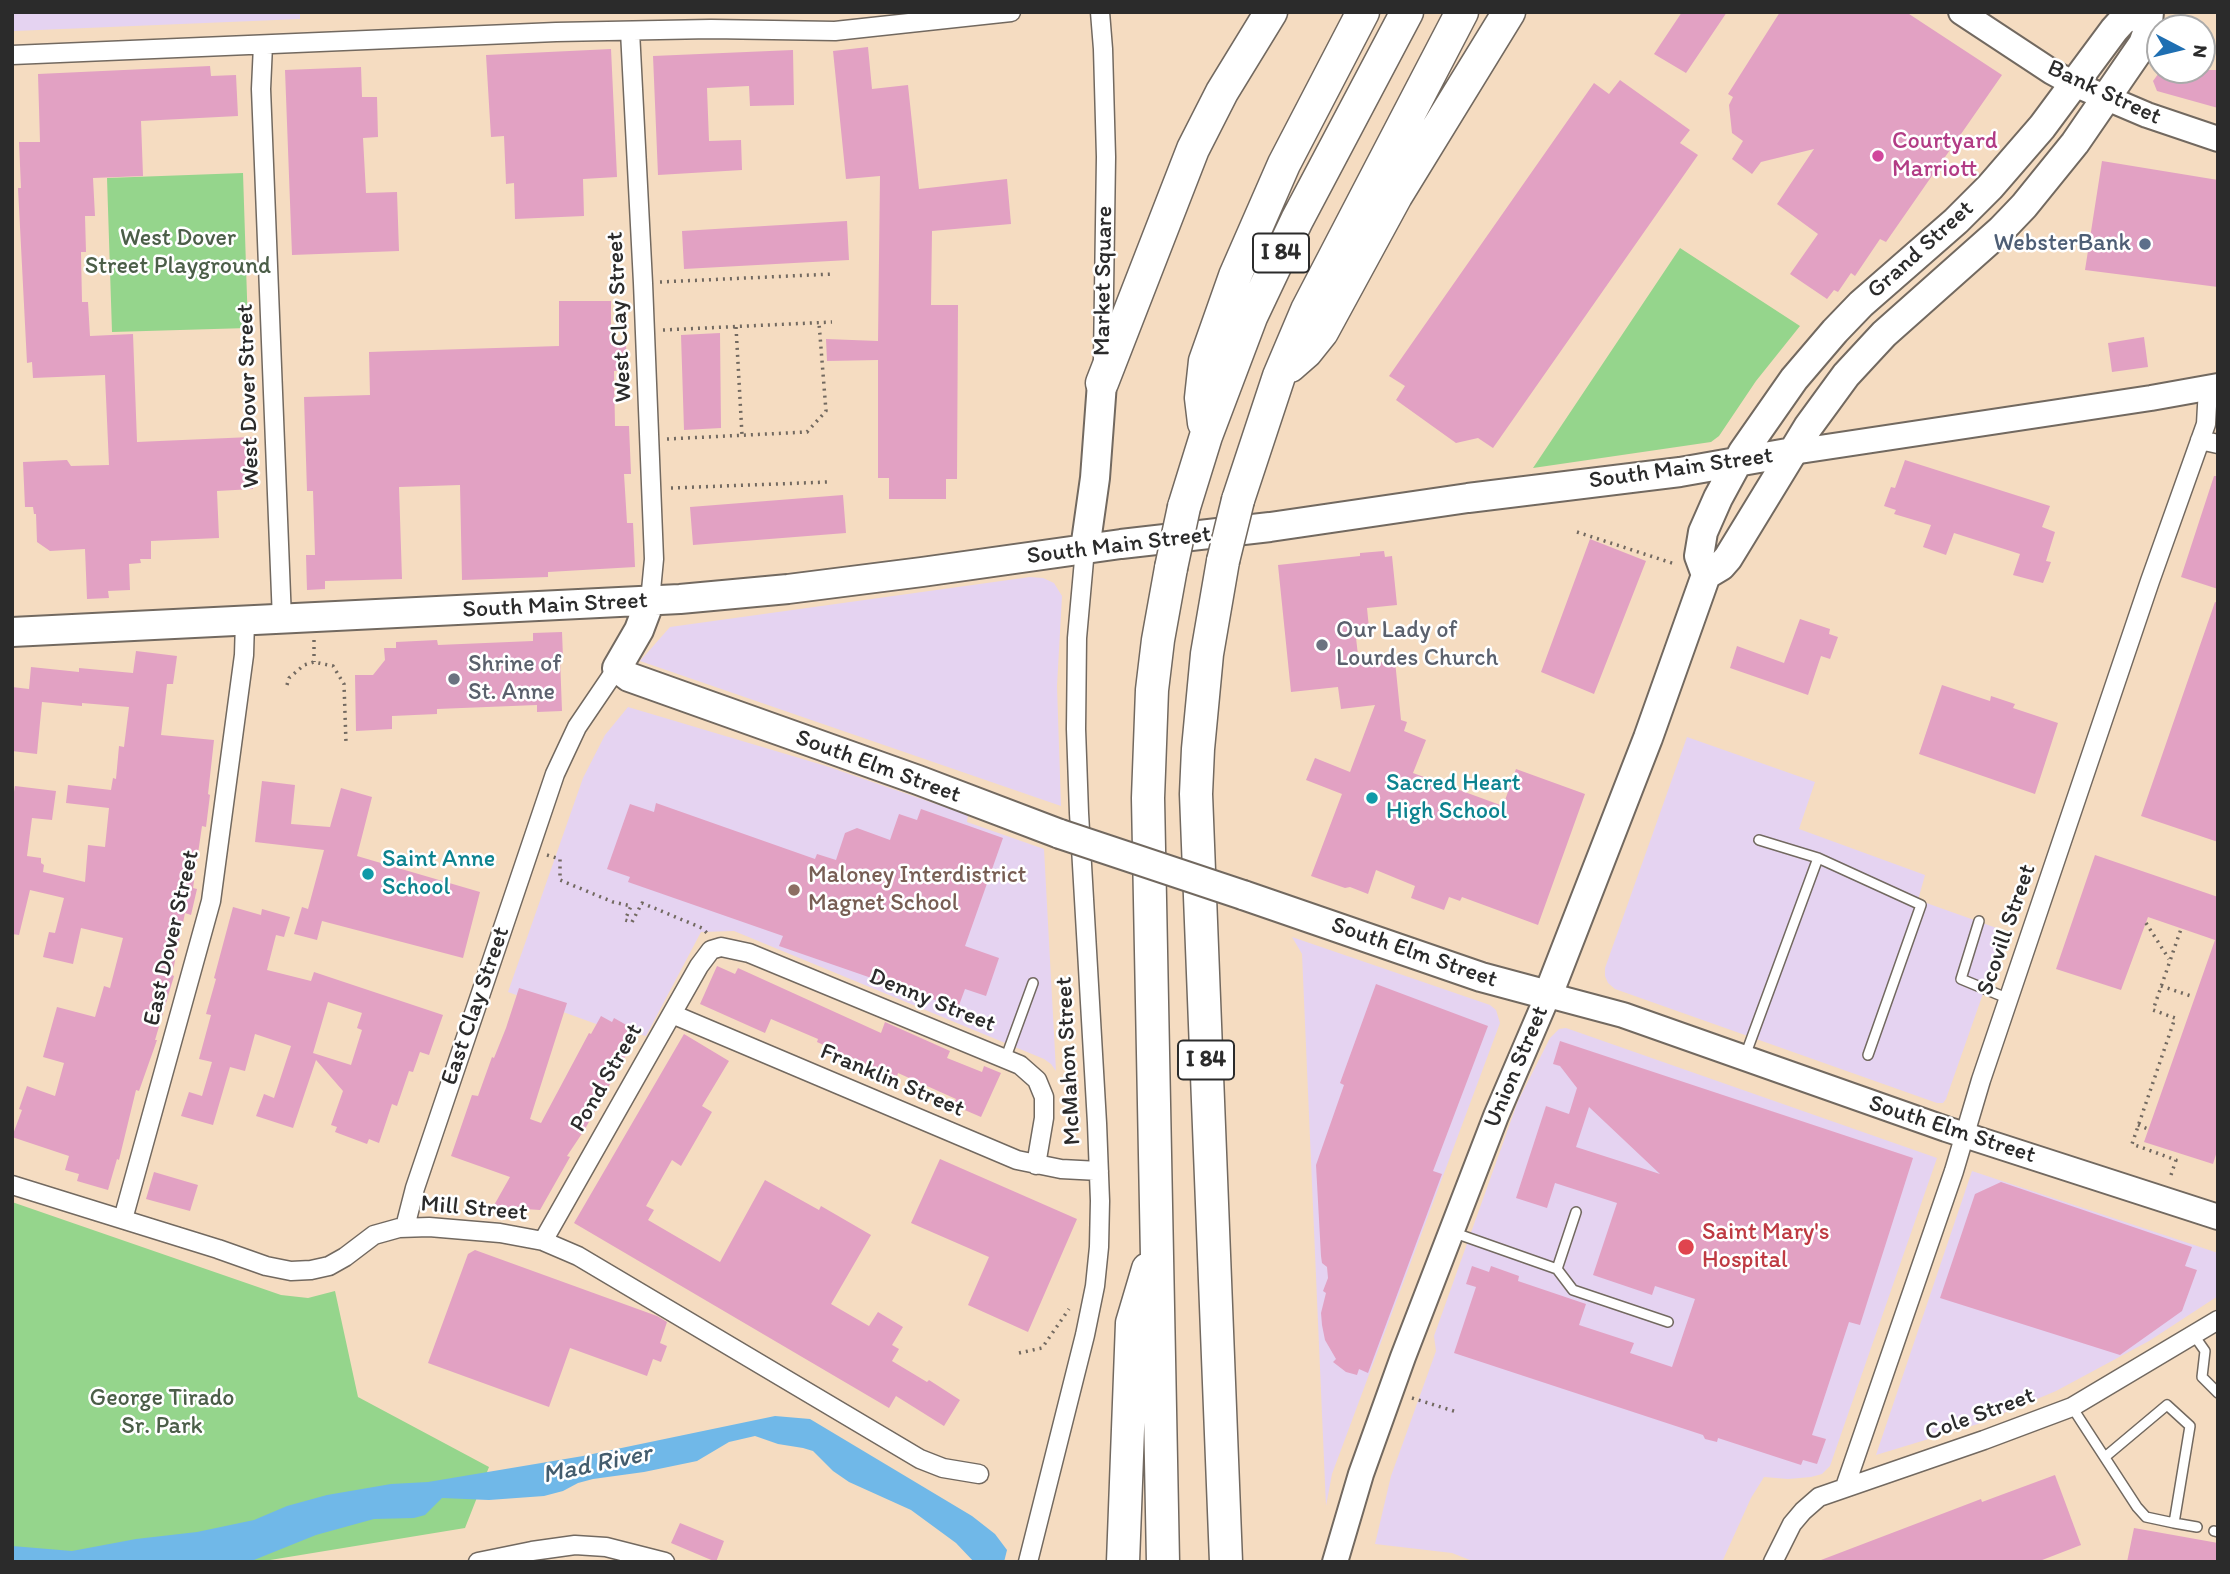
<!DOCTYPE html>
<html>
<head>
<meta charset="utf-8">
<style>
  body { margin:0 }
  #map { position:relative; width:2230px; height:1574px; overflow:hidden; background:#f5dcc1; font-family:Itim,sans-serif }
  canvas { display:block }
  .frame { position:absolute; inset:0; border:14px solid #2b2b2b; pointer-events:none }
  .north { position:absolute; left:2146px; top:14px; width:70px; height:70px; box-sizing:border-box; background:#fff; border:2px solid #aaa; border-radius:50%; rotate:97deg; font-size:19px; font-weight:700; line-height:28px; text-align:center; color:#2b2b2b }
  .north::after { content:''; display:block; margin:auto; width:24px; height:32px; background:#1f6fb2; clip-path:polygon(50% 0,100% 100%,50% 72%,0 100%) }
</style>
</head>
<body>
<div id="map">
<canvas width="2230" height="1574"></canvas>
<div class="frame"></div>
<div class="north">N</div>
</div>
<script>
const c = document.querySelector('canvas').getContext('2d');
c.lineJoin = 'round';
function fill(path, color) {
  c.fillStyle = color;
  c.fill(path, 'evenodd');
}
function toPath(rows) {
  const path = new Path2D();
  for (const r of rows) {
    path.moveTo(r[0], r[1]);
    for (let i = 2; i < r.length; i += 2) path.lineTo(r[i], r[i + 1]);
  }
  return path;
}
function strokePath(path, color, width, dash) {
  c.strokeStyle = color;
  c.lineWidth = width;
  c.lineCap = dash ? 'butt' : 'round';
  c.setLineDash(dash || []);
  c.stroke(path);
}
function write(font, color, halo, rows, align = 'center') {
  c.font = font + ' Itim,sans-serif';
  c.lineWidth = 5;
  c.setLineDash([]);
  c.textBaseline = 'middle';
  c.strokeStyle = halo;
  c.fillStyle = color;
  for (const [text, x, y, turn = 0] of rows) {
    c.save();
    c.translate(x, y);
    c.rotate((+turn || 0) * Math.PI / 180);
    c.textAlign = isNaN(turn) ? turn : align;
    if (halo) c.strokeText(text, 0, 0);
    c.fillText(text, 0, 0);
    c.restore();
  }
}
fill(toPath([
  [12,12,300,12,300,19,15,31,12,31],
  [1030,577,1043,578,1054,583,1062,596,1057,686,1061,806,640,661,670,627],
  [628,707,826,766,968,815,967,822,1044,849,1056,1071,1051,1064,1044,1059,734,931,701,932,646,1036,599,1025,508,992,583,778,605,735],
  [1687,737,1815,782,1799,829,1925,875,1918,900,2005,931,1946,1099,1943,1103,1937,1103,1615,989,1608,983,1605,976,1605,968],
  [1292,937,1490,1005,1496,1010,1500,1023,1332,1474,1326,1506,1302,954],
  [1566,1028,1937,1158,1830,1466,1822,1474,1811,1477,1788,1479,1764,1477,1751,1498,1722,1562,1475,1562,1452,1553,1375,1544,1391,1476,1436,1351,1434,1336,1518,1101,1550,1038,1559,1029],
  [1972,1171,2218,1253,2218,1296,2149,1341,2056,1391,1978,1424,1876,1455]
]), '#e5d3f1');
fill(toPath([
  [243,173,248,328,112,332,107,178],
  [1680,248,1800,326,1756,381,1719,436,1711,442,1533,468],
  [12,1202,281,1295,308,1298,335,1291,358,1397,489,1467,465,1528,258,1562,12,1562]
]), '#95d58c');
fill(toPath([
  [775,1416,810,1419,972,1516,995,1534,1007,1550,1004,1562,974,1562,956,1543,911,1510,849,1482,833,1471,813,1451,803,1448,778,1444,755,1436,729,1442,697,1461,644,1472,593,1479,578,1483,563,1491,544,1496,489,1500,442,1498,425,1515,414,1518,374,1519,316,1535,249,1562,12,1562,12,1546,72,1551,136,1539,197,1532,254,1520,287,1506,327,1495,391,1484,428,1482,583,1456]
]), '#70b8e8');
fill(toPath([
  [1682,12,1727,12,1686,73,1654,54],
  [1780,12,1906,12,2002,75,1886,242,1880,239,1855,276,1851,273,1838,292,1834,290,1827,299,1790,274,1818,234,1777,204,1814,149,1761,162,1752,174,1732,159,1743,141,1732,133,1729,105,1733,97,1728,94],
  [868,47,872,89,908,85,919,189,1007,179,1011,224,932,231,931,305,958,305,957,479,946,479,946,499,889,499,889,478,878,478,878,360,827,361,826,339,878,341,880,176,846,179,833,51],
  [611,49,617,177,583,179,584,216,515,219,514,183,506,184,504,136,491,137,486,55],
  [793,50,794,105,750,106,749,86,707,88,709,141,741,140,742,170,658,175,653,56],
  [210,66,211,76,236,75,238,116,141,121,143,176,93,178,95,216,85,216,86,252,81,252,82,302,88,302,90,336,133,334,137,442,251,437,253,489,217,491,219,538,151,541,151,559,140,559,141,563,129,564,130,590,108,591,109,598,87,599,85,549,50,551,37,542,36,514,34,514,33,507,25,507,23,462,67,460,71,466,109,465,105,375,33,378,32,362,27,363,18,188,21,188,19,142,40,142,38,74],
  [361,67,362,97,377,97,378,137,363,138,366,193,397,192,399,251,292,255,285,70],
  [2161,70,2218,70,2218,108,2157,91,2153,81],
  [1620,80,1690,130,1680,143,1698,155,1493,448,1478,438,1456,443,1396,400,1405,386,1389,376,1594,83,1609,94],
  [2102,161,2218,180,2218,287,2085,270],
  [847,221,849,260,684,269,682,231],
  [559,301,611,301,611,345,626,344,627,370,614,371,615,426,629,426,631,474,624,474,627,523,633,523,635,567,548,572,548,577,462,580,460,485,399,487,402,579,325,581,325,589,307,590,306,555,315,555,313,491,307,491,304,397,370,395,369,352,559,346],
  [720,333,721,428,684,430,681,335],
  [2144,337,2148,367,2112,372,2108,343],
  [1905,460,2050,506,2042,527,2055,532,2046,561,2051,562,2043,583,2013,575,2020,554,1954,533,1946,555,1923,547,1931,525,1894,514,1896,510,1884,506,1891,487,1895,488],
  [2214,476,2218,476,2218,589,2181,577],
  [843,495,846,533,693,545,690,507],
  [1590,539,1646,561,1594,694,1541,672],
  [1384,551,1385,557,1392,556,1397,605,1367,608,1369,628,1355,629,1359,664,1395,661,1401,720,1407,722,1404,731,1426,740,1413,773,1503,806,1516,769,1585,794,1538,925,1462,897,1460,901,1449,897,1444,910,1411,898,1415,886,1376,870,1368,894,1350,887,1345,888,1311,876,1342,794,1306,780,1315,758,1350,772,1375,705,1341,709,1338,687,1291,692,1278,565,1360,556,1360,553],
  [2215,602,2218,603,2218,842,2141,816],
  [1800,619,1830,629,1829,634,1838,637,1830,659,1821,656,1808,695,1730,668,1737,646,1784,663],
  [562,632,563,658,560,658,562,711,537,712,537,705,437,709,437,714,392,716,392,729,356,731,355,675,373,675,385,660,384,648,396,648,396,642,437,640,438,645,533,641,533,633],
  [136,651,177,656,173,684,167,684,161,735,214,740,208,794,210,795,206,827,202,826,193,888,197,889,191,915,185,913,172,975,174,976,155,1040,157,1040,139,1091,136,1090,119,1160,117,1159,108,1190,77,1181,79,1174,65,1170,69,1156,12,1137,22,1110,19,1109,27,1086,55,1096,64,1063,43,1057,57,1007,95,1017,104,986,110,988,123,938,81,928,73,964,43,957,49,932,55,933,64,898,30,890,19,935,12,934,12,792,14,792,15,786,56,791,52,820,32,818,27,856,41,858,41,863,44,865,43,872,85,882,88,845,105,847,109,808,66,803,68,785,111,790,113,778,116,779,119,746,124,747,129,707,82,703,82,706,42,702,37,754,12,751,12,687,29,689,31,667,79,672,79,668,133,673],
  [1942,685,1990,701,1991,696,2015,704,2013,708,2058,723,2035,794,1919,754],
  [262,781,295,785,291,824,330,827,341,788,372,797,357,856,480,892,463,958,322,921,317,940,294,934,302,907,308,909,324,850,255,842],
  [656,803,815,859,817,854,836,860,845,833,857,828,890,840,899,814,917,820,921,809,1003,838,965,946,999,958,986,996,965,989,958,1008,779,946,783,936,628,882,630,877,607,869,630,804,654,812],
  [2095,855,2218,897,2218,1148,2213,1164,2144,1142,2215,940,2148,917,2121,990,2056,969],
  [233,907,261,915,262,909,290,917,284,937,276,935,267,970,311,981,314,972,443,1015,429,1055,420,1052,413,1072,409,1071,397,1106,392,1104,379,1143,369,1139,367,1144,335,1132,337,1127,331,1125,343,1091,316,1060,293,1128,256,1116,264,1094,274,1098,291,1046,255,1034,245,1071,230,1067,213,1125,181,1116,189,1092,202,1096,212,1062,199,1059,211,1015,206,1014,216,979,214,978],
  [328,1002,362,1013,357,1028,362,1030,351,1065,313,1053],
  [717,966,735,974,738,968,881,1033,885,1022,950,1051,947,1058,982,1072,984,1066,1001,1073,981,1117,953,1105,956,1099,898,1073,897,1077,843,1054,817,1042,818,1039,771,1019,765,1033,700,1004],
  [1376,984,1488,1026,1433,1171,1442,1174,1368,1373,1359,1369,1357,1375,1346,1372,1333,1362,1336,1359,1325,1340,1322,1325,1321,1313,1326,1293,1323,1291,1328,1278,1327,1267,1322,1263,1321,1256,1316,1165,1344,1085,1340,1083],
  [519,988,567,1003,530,1119,541,1123,589,1033,591,1034,601,1016,612,1022,614,1018,639,1032,585,1129,567,1156,570,1157,540,1210,493,1207,510,1177,451,1156,472,1095,478,1096,492,1057,494,1058,506,1028],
  [684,1034,729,1061,702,1106,712,1112,681,1166,672,1160,646,1206,654,1210,648,1220,720,1262,765,1180,819,1210,821,1206,871,1235,831,1304,869,1326,878,1312,903,1327,892,1345,899,1349,892,1361,927,1382,929,1380,960,1400,944,1426,896,1396,889,1408,574,1223],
  [1560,1041,1913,1158,1860,1325,1849,1322,1812,1435,1826,1439,1817,1464,1803,1460,1801,1465,1718,1438,1717,1442,1705,1439,1703,1435,1454,1353,1476,1287,1466,1284,1472,1266,1489,1272,1491,1266,1519,1276,1518,1281,1586,1304,1579,1325,1634,1343,1630,1353,1672,1367,1695,1299,1655,1286,1652,1295,1593,1275,1617,1203,1555,1183,1547,1208,1516,1198,1546,1106,1569,1114,1577,1088,1560,1066,1553,1064],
  [1589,1107,1660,1174,1576,1147],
  [940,1159,1077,1219,1028,1332,968,1305,989,1257,911,1223],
  [154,1172,198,1185,190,1211,146,1199],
  [2001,1182,2192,1247,2185,1266,2197,1270,2182,1311,2120,1355,1940,1298,1975,1194],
  [475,1250,657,1316,667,1322,660,1343,667,1346,661,1362,653,1359,647,1376,570,1348,549,1407,428,1363,468,1254],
  [2055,1475,2081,1545,2037,1562,1821,1562,1821,1560,1981,1499,1982,1502],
  [680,1523,724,1541,716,1562,671,1543],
  [2134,1528,2218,1543,2218,1562,2127,1562]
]), '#e2a1c3');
const service = toPath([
  [1818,858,1921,905,1868,1055],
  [1979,921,1961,979,2009,999],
  [1745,1056,1818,858,1759,840],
  [1006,1057,1033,983],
  [1452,1232,1557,1269,1576,1212],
  [1557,1269,1573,1290,1668,1322],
  [2193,1334,2205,1351,2202,1377,2218,1393],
  [2072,1407,2081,1421,2137,1507,2146,1517,2174,1523,2190,1426,2167,1405,2105,1457],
  [2174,1523,2197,1527],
  [2214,1531,2218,1532]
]);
const minor = toPath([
  [1100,12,1103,49,1106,157,1103,359],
  [630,31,643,283,654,559,650,601],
  [263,45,261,89,282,620],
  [12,55,556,32,711,29,835,31,1011,12],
  [2200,440,2218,444],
  [672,1014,1017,1160,1061,1169,1099,1171],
  [12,1185,218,1249,266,1266,291,1271,311,1270,329,1266,345,1257,374,1235,399,1228,429,1227,500,1233,543,1241,578,1256,920,1459,943,1468,979,1474],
  [123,1219,211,901,244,655,245,621],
  [405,1227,415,1188,555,774,577,727,617,668],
  [543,1241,699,966,711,950,721,947,749,953,1020,1065,1037,1080,1044,1097,1044,1118,1036,1165],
  [1845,1487,1954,1171,1981,1080,2150,581,2206,424,2208,388],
  [478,1562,532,1551,575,1545,606,1547,665,1562],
  [1028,1562,1085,1335,1095,1286,1099,1247,1100,1201,1097,1123,1079,813,1076,729,1077,638,1085,549],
  [1773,1562,1792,1524,1803,1511,1819,1497,1984,1440,2072,1407,2218,1320]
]);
const secondary = toPath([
  [1961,12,2052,72,2074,84,2147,115,2218,139],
  [1793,452,2151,398,2218,386],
  [1335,1562,1361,1474,1403,1357,1496,1116,1548,995,1623,1015,1946,1129,2218,1217]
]);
const primary = toPath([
  [1085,549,1095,478,1102,383],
  [1706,575,1721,566,1728,558,1808,427,1846,375,1884,334,2001,230,2024,206,2075,143,2143,44,2147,33,2149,12],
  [650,601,639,630,617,668,629,677,918,780,1060,834],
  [12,632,680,599,788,589,922,572,1121,544,1270,527,1468,498,1680,472,1793,452],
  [1243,895,1481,977,1548,995,1648,738,1706,575,1699,556,1703,532,1718,498,1743,452,1794,379,1835,331,1861,304,1956,221,1990,187,2042,127,2114,30,2123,20,2139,12]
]);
const motorway = toPath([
  [1290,366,1306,352,1322,332,1396,196,1509,12],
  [1102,383,1193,149,1222,92,1271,12],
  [1204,423,1201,398,1205,361,1235,276,1284,164,1363,12],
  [1238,500,1279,376,1307,310,1462,12],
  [1184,507,1206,436,1251,317,1297,220,1407,12],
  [1223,561,1207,654,1198,749,1196,794,1226,1562],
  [1123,1562,1132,1323,1148,1269],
  [1163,1562,1148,798,1152,690,1158,640,1171,568]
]);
strokePath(service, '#726960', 12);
strokePath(minor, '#726960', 21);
strokePath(secondary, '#726960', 28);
strokePath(primary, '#726960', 32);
strokePath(motorway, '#726960', 35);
strokePath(toPath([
  [660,282,833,274],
  [736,327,742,435],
  [663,330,832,322],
  [667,439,807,432,826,411,819,323],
  [671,488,828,482],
  [1577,532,1675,564],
  [314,640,314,662],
  [287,685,289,678,304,665,314,662,333,666,344,684,346,743],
  [547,855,560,859,560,880,613,902,631,906,625,920,632,922,642,903,702,928,707,933],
  [2146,923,2169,959],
  [2161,986,2194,997],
  [2138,1125,2148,1129],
  [2171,1175,2176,1160,2132,1144,2175,1018,2153,1010,2181,929],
  [1019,1353,1042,1348,1069,1309],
  [1412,1398,1457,1412]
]), '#726960', 3.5, [2, 5]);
strokePath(service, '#fff', 9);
strokePath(minor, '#fff', 18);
strokePath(secondary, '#fff', 24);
strokePath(primary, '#fff', 28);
strokePath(motorway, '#fff', 32);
const primaryBridge = toPath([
  [1060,834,1243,895]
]);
const motorwayBridge = toPath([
  [1223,561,1238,500],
  [1171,568,1184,507]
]);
strokePath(primaryBridge, '#726960', 32, []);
strokePath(motorwayBridge, '#726960', 35, []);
strokePath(primaryBridge, '#fff', 28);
strokePath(motorwayBridge, '#fff', 32);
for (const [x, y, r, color] of [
  [1878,156,7,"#d1479c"],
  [2145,244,7,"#5c6f8a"],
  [1322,645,7,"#6b7280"],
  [454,679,7,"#6b7280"],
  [1372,798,7,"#0f9aa8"],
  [368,874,7,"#0f9aa8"],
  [794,890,7,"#8d6e63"],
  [1686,1247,9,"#e0444e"]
]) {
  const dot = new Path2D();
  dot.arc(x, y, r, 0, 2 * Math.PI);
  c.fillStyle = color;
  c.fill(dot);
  strokePath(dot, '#fff', 2.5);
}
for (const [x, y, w] of [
  [1281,253,56],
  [1206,1060,56]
]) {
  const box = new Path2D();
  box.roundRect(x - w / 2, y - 19.5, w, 39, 5);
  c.fillStyle = '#fff';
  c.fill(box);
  strokePath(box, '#2b2b2b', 2);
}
write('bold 23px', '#2b2b2b', null, [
  ["I 84",1281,253],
  ["I 84",1206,1060]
]);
write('24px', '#2b2b2b', '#fff', [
  ["Bank Street",2104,93,25],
  ["Grand Street",1921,250,-42],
  ["Market Square",1104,281,-89],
  ["West Clay Street",620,317,-93],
  ["West Dover Street",249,396,-92],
  ["South Main Street",1681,469,-8],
  ["South Main Street",1119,546,-7],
  ["South Main Street",555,606,-3],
  ["South Elm Street",878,767,20],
  ["Scovill Street",2007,930,-71],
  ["East Dover Street",172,938,-77],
  ["South Elm Street",1414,953,19],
  ["Denny Street",932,1001,22],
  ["East Clay Street",476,1006,-71],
  ["McMahon Street",1069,1061,-93],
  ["Union Street",1517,1067,-67],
  ["Pond Street",607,1078,-60],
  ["Franklin Street",892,1081,23],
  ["South Elm Street",1952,1130,18],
  ["Mill Street",474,1209,5],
  ["Cole Street",1980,1415,-20]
]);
write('24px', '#b23c85', '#fff', [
  ["Courtyard",1892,142],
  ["Marriott",1892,170]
], 'left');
write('24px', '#4b5e48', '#fff', [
  ["West Dover",178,239],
  ["Street Playground",178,267],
  ["George Tirado",162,1399],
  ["Sr. Park",162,1427]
]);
write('24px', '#4e5e75', '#fff', [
  ["WebsterBank",2131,244]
], 'right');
write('24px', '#5b616d', '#fff', [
  ["Our Lady of",1336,631],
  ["Lourdes Church",1336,659],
  ["Shrine of",468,665],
  ["St. Anne",468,693]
], 'left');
write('24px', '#0d838f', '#fff', [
  ["Sacred Heart",1386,784],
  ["High School",1386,812],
  ["Saint Anne",382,860],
  ["School",382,888]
], 'left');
write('24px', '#785e54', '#fff', [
  ["Maloney Interdistrict",808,876],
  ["Magnet School",808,904]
], 'left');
write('24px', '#be3a42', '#fff', [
  ["Saint Mary's",1702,1233],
  ["Hospital",1702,1261]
], 'left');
write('italic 26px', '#435c6d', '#fff', [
  ["Mad River",597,1465,-12]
]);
</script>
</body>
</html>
